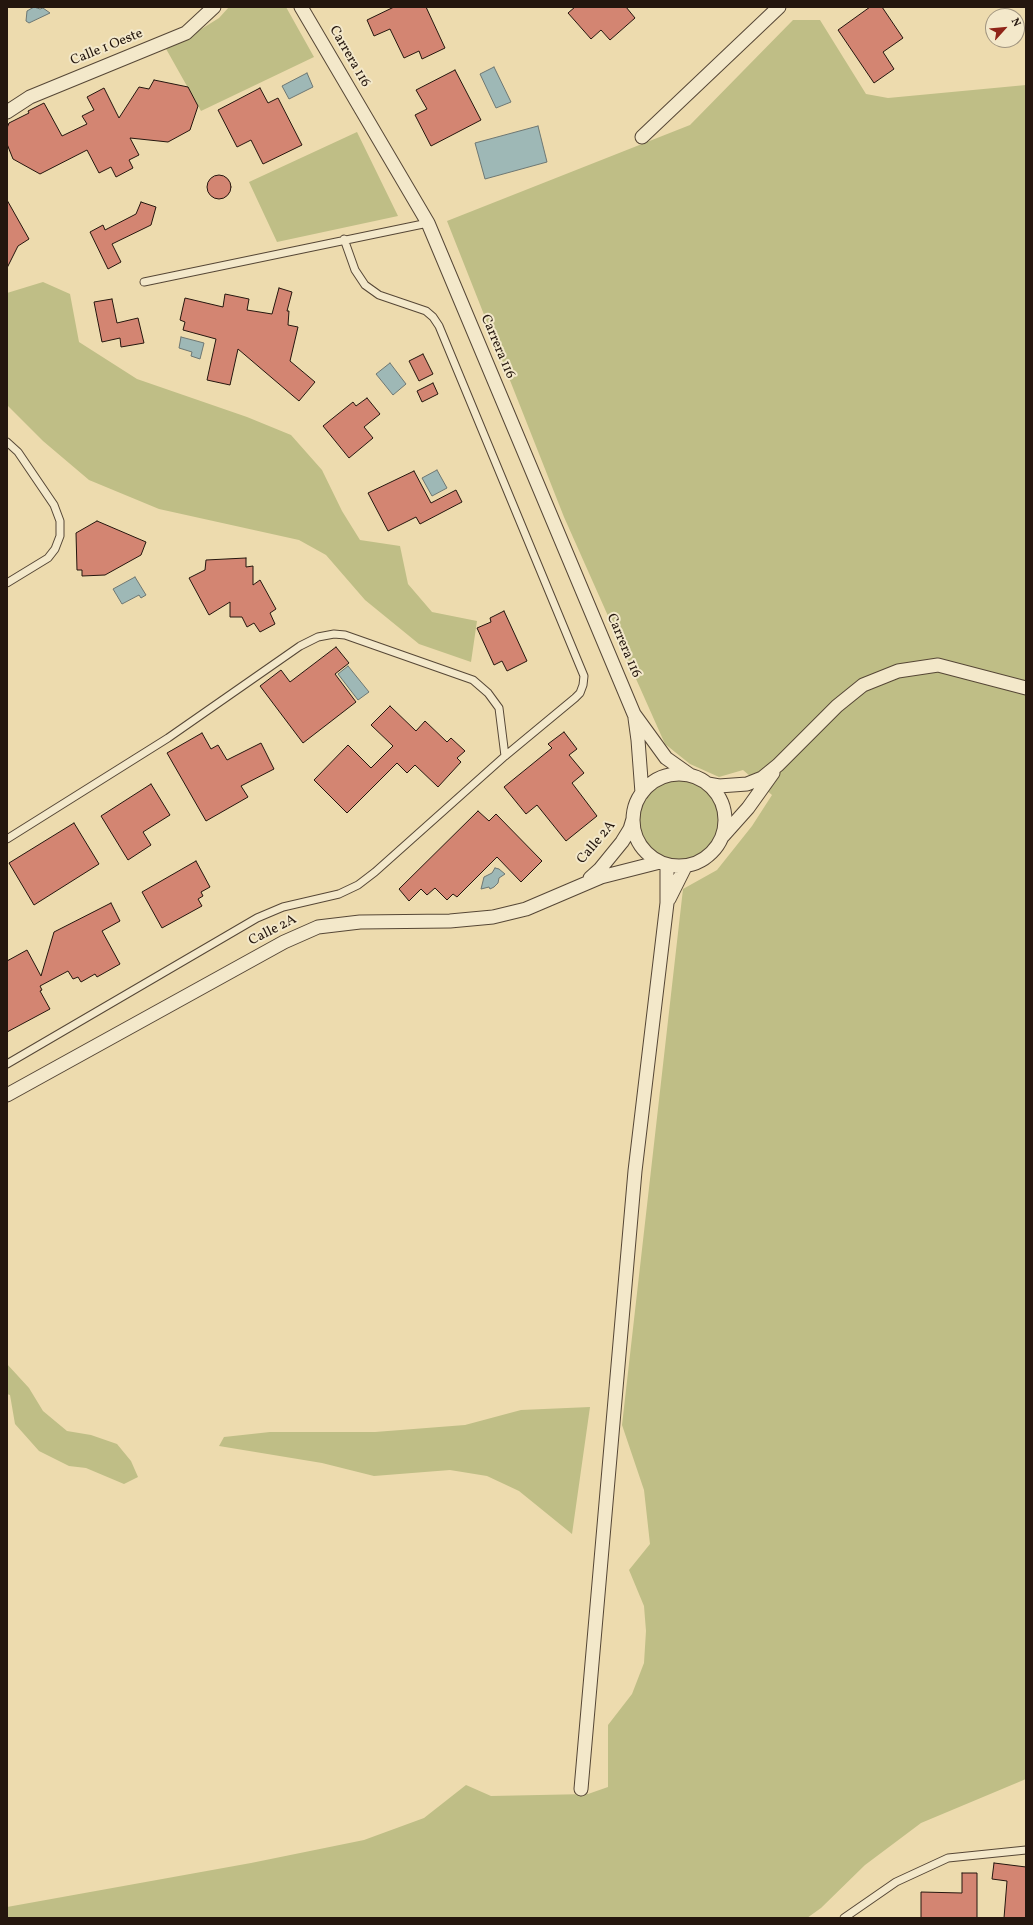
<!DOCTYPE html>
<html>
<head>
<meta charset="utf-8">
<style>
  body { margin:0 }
  #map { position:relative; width:1033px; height:1925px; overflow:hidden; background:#eddbae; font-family:Vollkorn,serif }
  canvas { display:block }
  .frame { position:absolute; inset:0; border:8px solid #24160e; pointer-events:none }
  .north { position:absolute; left:985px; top:8px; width:40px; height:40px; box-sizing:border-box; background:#f3e8ca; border:1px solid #a0947f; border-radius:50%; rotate:63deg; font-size:11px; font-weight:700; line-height:16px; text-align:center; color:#24160e }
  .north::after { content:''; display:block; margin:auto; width:14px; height:18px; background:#8f2418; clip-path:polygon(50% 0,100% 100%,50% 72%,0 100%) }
</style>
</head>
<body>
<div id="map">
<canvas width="1033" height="1925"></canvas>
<div class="frame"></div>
<div class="north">N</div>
</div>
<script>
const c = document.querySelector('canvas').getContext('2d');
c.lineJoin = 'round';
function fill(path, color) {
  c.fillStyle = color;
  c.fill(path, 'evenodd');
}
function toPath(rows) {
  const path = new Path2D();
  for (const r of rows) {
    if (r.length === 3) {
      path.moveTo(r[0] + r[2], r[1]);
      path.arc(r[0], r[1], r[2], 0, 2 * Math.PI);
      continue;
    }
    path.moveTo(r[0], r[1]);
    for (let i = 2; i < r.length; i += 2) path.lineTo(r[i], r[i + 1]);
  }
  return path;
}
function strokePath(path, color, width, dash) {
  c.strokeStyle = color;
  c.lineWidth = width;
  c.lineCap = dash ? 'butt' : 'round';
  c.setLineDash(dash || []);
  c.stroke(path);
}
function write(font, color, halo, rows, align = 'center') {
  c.font = font + ' Vollkorn,serif';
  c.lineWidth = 4;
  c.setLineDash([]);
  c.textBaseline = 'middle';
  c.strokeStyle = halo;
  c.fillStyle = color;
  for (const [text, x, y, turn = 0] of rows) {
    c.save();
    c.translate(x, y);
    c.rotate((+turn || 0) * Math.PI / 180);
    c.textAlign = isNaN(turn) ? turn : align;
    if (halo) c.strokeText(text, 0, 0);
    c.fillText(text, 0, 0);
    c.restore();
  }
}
fill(toPath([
  [229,7,286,7,314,57,201,111,165,47,195,33,219,18],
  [793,20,820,20,866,94,888,98,1026,85,1026,1779,921,1823,865,1865,821,1908,807,1918,7,1918,7,1907,251,1863,364,1840,424,1818,466,1785,491,1796,588,1794,608,1787,608,1725,632,1694,644,1663,646,1631,644,1606,629,1570,650,1544,644,1490,622,1425,683,889,717,870,752,826,772,795,743,770,719,777,690,764,665,744,564,517,447,221,690,125],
  [357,132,398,216,277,242,249,182],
  [43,282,70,294,79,342,137,379,247,417,291,435,322,470,342,511,360,540,400,546,408,584,432,612,477,621,471,662,419,644,365,600,326,555,299,540,159,509,89,480,43,441,7,405,7,293],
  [679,820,46],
  [7,1364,29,1388,43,1411,67,1431,91,1435,117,1444,131,1461,138,1477,124,1484,86,1468,69,1466,39,1451,15,1424,10,1395,7,1394],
  [590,1407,572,1534,519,1491,487,1476,450,1470,374,1476,322,1463,219,1446,224,1437,270,1432,375,1432,465,1425,521,1410]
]), '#bfbe86');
const water = toPath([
  [34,7,40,9,43,8,50,13,29,23,26,21,27,11,34,7],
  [494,67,511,102,496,108,480,74,494,67],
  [307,73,313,87,289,99,282,86,307,73],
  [538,126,547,162,485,179,475,143,538,126],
  [181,337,204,343,200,359,191,356,192,352,179,348,181,337],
  [390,363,406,384,393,395,376,374,390,363],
  [437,470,447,488,432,496,422,478,437,470],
  [135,577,146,595,141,598,139,595,122,604,113,589,135,577],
  [348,666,369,692,358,700,338,674,348,666],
  [495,868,499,869,505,874,499,878,498,883,494,887,490,889,489,887,481,889,484,877,492,873,495,868]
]);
fill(water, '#9eb8b6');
strokePath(water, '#6d7773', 1);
const building = toPath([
  [394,7,426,7,445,48,422,59,419,51,404,58,390,29,374,36,367,20,394,7],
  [575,7,626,7,635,18,610,40,601,30,591,39,568,13,575,7],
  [870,7,882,7,903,38,883,52,894,69,874,83,838,30,870,7],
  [455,70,481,120,431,146,415,115,427,109,416,90,455,70],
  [154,80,188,87,198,106,190,130,168,142,130,138,139,155,129,160,133,168,116,177,111,167,99,173,87,150,40,174,13,159,7,144,7,128,9,123,29,113,28,111,44,103,62,136,87,124,82,116,94,110,87,97,104,88,119,118,139,87,149,89,154,80],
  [260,88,268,103,278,98,302,145,263,164,251,140,237,147,218,110,260,88],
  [219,187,12],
  [7,200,29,239,18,246,7,268,7,200],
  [141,202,156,207,151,225,112,244,121,262,108,269,90,232,103,225,105,230,136,214,141,202],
  [279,288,292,292,287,311,289,311,288,325,298,327,290,361,315,382,299,401,238,349,230,385,207,380,216,339,183,330,185,322,180,320,185,298,223,307,225,294,249,299,247,310,272,314,279,288],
  [112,299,117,323,138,318,144,343,121,347,120,338,102,342,94,302,112,299],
  [423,354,433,374,419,381,409,361,423,354],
  [433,383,438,394,422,402,417,391,433,383],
  [367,398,380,414,364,427,373,438,349,458,323,426,353,402,356,406,367,398],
  [414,471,431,503,456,490,462,502,420,524,416,517,388,531,368,493,414,471],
  [97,521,146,542,141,555,105,575,82,576,82,570,77,570,76,533,97,521],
  [246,558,246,567,253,566,253,585,260,580,276,609,270,613,275,624,260,632,254,623,247,627,242,617,230,617,230,602,209,615,189,578,205,570,206,560,246,558],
  [504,611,527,661,507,671,502,661,494,665,477,628,491,622,490,618,504,611],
  [336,647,349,663,335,674,356,702,303,743,260,686,281,670,290,682,336,647],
  [390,706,416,731,425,721,447,742,451,738,465,751,457,758,461,762,438,787,415,765,407,773,397,763,347,813,314,780,348,745,371,768,393,746,371,725,390,706],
  [564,732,577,749,569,755,584,773,572,783,597,816,566,841,537,805,526,814,504,787,552,748,548,744,564,732],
  [202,733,211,749,218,745,227,760,261,743,274,769,241,786,248,797,206,821,167,753,202,733],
  [151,784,170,815,143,832,151,845,128,860,101,816,151,784],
  [478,811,489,821,496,814,542,861,521,882,497,857,457,897,453,894,447,900,435,888,427,895,421,889,409,901,399,889,478,811],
  [74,823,99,864,34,905,9,863,74,823],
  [196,861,210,887,201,892,203,896,198,899,202,906,162,928,142,892,196,861],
  [111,903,120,921,102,931,120,964,97,977,95,974,81,982,78,977,73,979,68,971,40,986,42,990,40,991,50,1009,7,1032,7,961,27,950,41,976,54,932,111,903],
  [994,1863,1026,1867,1026,1918,1004,1918,1007,1881,992,1879,994,1863],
  [962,1873,977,1873,977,1918,921,1918,921,1892,962,1893,962,1873]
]);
fill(building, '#d38572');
strokePath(building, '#24160e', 1);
const lane = toPath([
  [144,282,428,223],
  [7,442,18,452,54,505,60,521,60,536,55,549,48,558,7,583],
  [7,839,168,738,300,646,318,637,334,634,345,635,473,680,488,693,499,708,505,756],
  [7,1064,257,918,283,907,339,894,358,885,375,872,505,756,575,698,580,693,583,685,584,676,439,326,433,317,426,311,379,295,365,285,355,270,344,239],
  [844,1918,896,1882,948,1858,1026,1850]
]);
const street = toPath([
  [301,7,428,223,634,714,666,758,690,775],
  [7,112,30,97,186,33,214,7],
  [642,137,779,7],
  [635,718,638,740,642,793],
  [679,820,46],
  [708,784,719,786,747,784,762,778,778,765,837,706,863,685,898,671,938,665,1026,688],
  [723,836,748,808,773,773],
  [590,878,600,869,622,842,630,829,633,819],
  [669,899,685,867],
  [7,1095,284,942,318,927,360,922,450,921,493,917,526,909,601,877,660,862],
  [581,1789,635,1171,667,903,667,865]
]);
strokePath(lane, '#564736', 9);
strokePath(street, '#564736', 15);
strokePath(lane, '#f3e8ca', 7);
strokePath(street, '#f3e8ca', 13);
write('14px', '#24160e', '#f3e8ca', [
  ["Calle 1 Oeste",107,48,-22],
  ["Carrera 116",349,57,60],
  ["Carrera 116",497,347,67],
  ["Carrera 116",623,646,67],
  ["Calle 2A",597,843,-50],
  ["Calle 2A",273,931,-27]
]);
</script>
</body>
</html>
